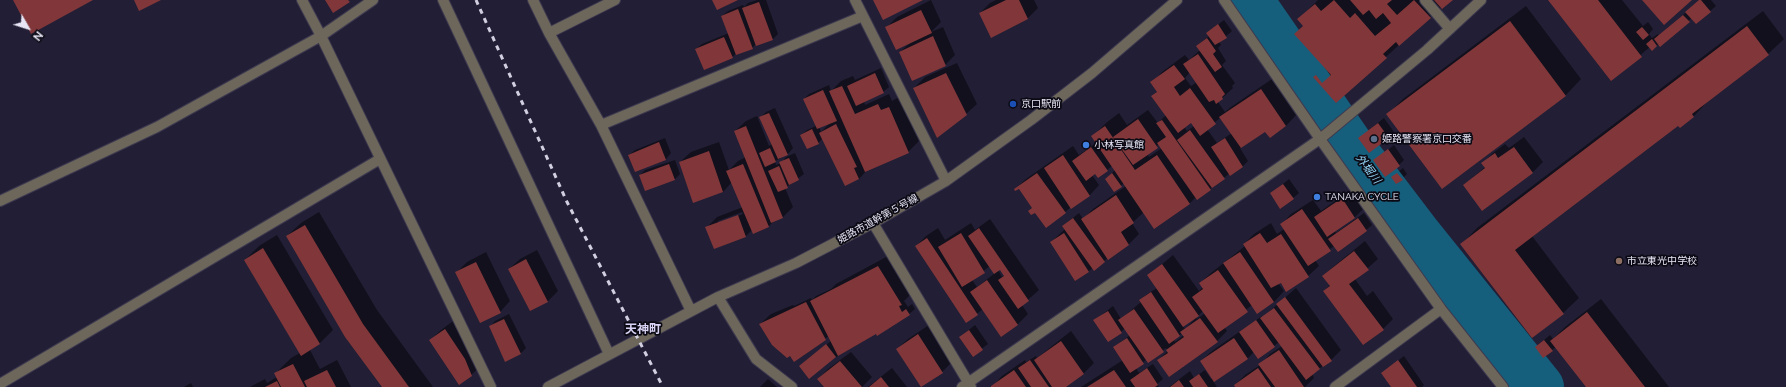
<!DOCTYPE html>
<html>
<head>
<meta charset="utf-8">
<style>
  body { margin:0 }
  #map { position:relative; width:1786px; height:387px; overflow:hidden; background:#221e35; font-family:Raleway,sans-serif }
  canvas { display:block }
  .north { position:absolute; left:8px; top:8px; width:40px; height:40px; -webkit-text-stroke:3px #0b0a14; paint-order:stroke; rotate:129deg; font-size:11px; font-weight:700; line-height:16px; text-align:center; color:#e8e6f6 }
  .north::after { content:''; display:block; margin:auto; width:14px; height:18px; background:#e8e6f6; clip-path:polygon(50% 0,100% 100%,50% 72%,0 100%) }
</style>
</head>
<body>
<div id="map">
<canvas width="1786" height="387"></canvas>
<div class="north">N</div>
</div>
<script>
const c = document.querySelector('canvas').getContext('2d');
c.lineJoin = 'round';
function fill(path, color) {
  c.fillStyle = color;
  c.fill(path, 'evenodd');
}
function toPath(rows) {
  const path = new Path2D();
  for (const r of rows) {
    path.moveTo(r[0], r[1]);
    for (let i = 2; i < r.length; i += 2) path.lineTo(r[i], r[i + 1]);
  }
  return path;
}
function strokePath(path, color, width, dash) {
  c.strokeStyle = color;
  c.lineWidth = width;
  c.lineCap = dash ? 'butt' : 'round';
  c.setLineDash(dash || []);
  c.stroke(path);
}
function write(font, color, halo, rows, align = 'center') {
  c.font = font + ' Raleway,"Noto Sans JP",sans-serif';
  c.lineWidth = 3.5;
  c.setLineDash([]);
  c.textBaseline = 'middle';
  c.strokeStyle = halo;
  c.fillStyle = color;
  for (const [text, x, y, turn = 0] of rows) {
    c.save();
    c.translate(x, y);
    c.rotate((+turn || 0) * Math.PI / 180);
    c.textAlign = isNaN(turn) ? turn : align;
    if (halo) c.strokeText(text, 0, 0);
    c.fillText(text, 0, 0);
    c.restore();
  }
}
fill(toPath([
  [757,0,766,0,778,34,773,39,756,44,752,48,737,53,732,57,696,49,702,44,729,33,722,16,728,11,743,5,744,7,748,3],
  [931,0,941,22,931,32,943,27,955,55,945,65,900,52,910,43,886,28,897,17],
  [996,0,1034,0,1038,8,1027,19,980,13,990,3],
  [1318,0,1451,0,1441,7,1336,102,1314,77,1325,67,1295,34,1304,25,1299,19],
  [1549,0,1622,0,1643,26,1648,22,1653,29,1649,34,1652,38,1658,34,1659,36,1700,0,1711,0,1716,6,1696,23,1692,18,1652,49,1650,47,1611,79],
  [1526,6,1581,79,1566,95,1443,188,1388,114,1403,99],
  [1763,11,1784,39,1768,54,1709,100,1694,116,1680,126,1679,124,1532,236,1579,298,1563,313,1462,244,1477,228],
  [1224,20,1232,31,1219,42,1221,45,1218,48,1226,61,1222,65,1235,83,1232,86,1233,88,1218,102,1225,112,1231,107,1272,79,1296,115,1286,126,1270,136,1265,130,1240,148,1248,161,1243,166,1230,174,1230,173,1210,189,1196,197,1190,203,1154,228,1144,212,1132,223,1139,234,1129,244,1075,280,1051,242,1065,229,1063,226,1069,221,1079,213,1083,219,1093,209,1126,186,1124,183,1115,191,1106,179,1115,170,1112,166,1098,177,1095,173,1092,175,1099,185,1089,196,1071,207,1065,212,1033,208,1019,188,1015,189,1026,179,1073,146,1079,155,1096,143,1092,137,1106,123,1119,113,1127,125,1148,110,1158,123,1166,115,1152,97,1158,91,1152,83,1162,72,1185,55,1189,60,1200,50,1197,46,1209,36,1207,33],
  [1190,72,1197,82,1191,86,1185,78],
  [1221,117,1232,133,1217,143,1207,129],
  [1191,122,1194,126,1187,131,1184,127],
  [1159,144,1162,148,1149,157,1147,154],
  [957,63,977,104,966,114,914,88,925,77],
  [881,68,889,87,883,92,864,101,865,105,889,94,892,101,899,97,919,141,908,152,867,170,859,179,823,138,818,143,801,135,807,130,816,126,804,99,809,94,829,85,831,91,841,81,853,76,855,80],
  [831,122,821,132,819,127],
  [775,108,793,148,788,154,775,161,776,165,781,163,786,157,795,153,804,174,785,188,793,207,783,217,774,221,769,226,753,233,752,230,746,236,707,227,717,217,743,207,732,182,723,192,680,162,691,152,719,142,729,170,738,161,746,157,735,131,746,121,757,116,769,146,772,144,760,118,766,112],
  [742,212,743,214,718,223,718,221],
  [1384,118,1394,132,1369,152,1359,138],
  [1524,137,1543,162,1533,172,1483,210,1464,185,1485,167,1483,163,1493,153,1505,144,1509,148],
  [665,138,671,153,666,159,636,171,629,155,635,150],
  [1394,145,1404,160,1399,165,1375,160],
  [675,160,680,174,675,179,640,175,645,170],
  [1403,168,1407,174,1402,179,1392,177],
  [1289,179,1299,193,1293,198,1271,194],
  [1353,188,1365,207,1355,217,1334,231,1336,233,1364,213,1372,225,1366,230,1334,246,1315,260,1319,266,1308,276,1287,290,1281,281,1278,283,1284,291,1274,302,1252,305,1224,327,1227,331,1217,341,1158,360,1168,351,1166,348,1149,361,1147,359,1136,368,1139,373,1153,364,1163,379,1157,384,1159,387,1081,387,1123,360,1115,347,1130,335,1125,328,1121,332,1095,320,1113,306,1121,319,1141,302,1140,301,1146,295,1157,288,1148,276,1173,255,1199,291,1203,287,1200,283,1211,273,1245,246,1244,244,1254,234,1271,223,1277,234,1284,229,1281,225,1291,214,1313,200,1321,211],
  [1203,311,1205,313,1197,319,1196,318],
  [1194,318,1195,319,1185,329,1183,326],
  [1182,333,1184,335,1175,342,1174,340],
  [319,212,377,310,433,387,384,387,287,236,301,223],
  [990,219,1039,290,1022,305,1028,314,1018,324,1002,336,983,309,966,322,916,246,926,236,938,228,945,240,971,223,975,230],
  [990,266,995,273,977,287,972,280],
  [1000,269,1005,275,1002,277,998,270],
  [277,235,333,330,319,344,310,350,320,369,337,360,351,387,250,387,265,379,267,383,277,377,275,374,291,358,300,353,245,260,259,246],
  [1365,241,1378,259,1355,279,1367,296,1373,291,1393,319,1383,329,1324,291,1330,285,1323,276,1334,266],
  [537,250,558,291,548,301,530,310,509,269,520,259],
  [486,252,510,301,500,312,457,272,467,262],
  [888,256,911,294,904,301,908,307,912,304,915,309,909,314,836,357,806,361,831,341,829,336,794,360,760,324,771,314,793,305,794,306,811,298,812,300,816,296,831,289,836,284],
  [1296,288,1341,350,1331,360,1312,374,1314,378,1305,387,1236,387,1235,385,1245,375,1260,365,1270,354,1282,346,1279,342,1274,346,1254,352,1248,358,1213,381,1217,387,1169,387,1190,371,1194,378,1205,370,1211,379,1213,378,1201,361,1212,351,1262,316,1263,317],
  [1601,299,1669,387,1587,387,1556,347,1552,350,1536,347,1550,335,1553,339,1565,327],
  [509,314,526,348,520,354,490,327,495,321],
  [456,319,482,365,471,375,430,340,441,330],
  [929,325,952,362,942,372,897,349,908,339],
  [975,325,988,344,973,355,960,337],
  [1071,331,1094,363,1083,374,1064,387,992,387,1002,376,1025,360,1026,362,1036,356,1037,358],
  [851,352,872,377,862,387,826,387,818,379,828,369],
  [1404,356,1424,385,1422,387,1392,387,1382,373],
  [892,368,907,387,868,387],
  [768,379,777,387,760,387],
  [191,383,193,387,184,387]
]), '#0007');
strokePath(toPath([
  [1249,0,1350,146,1417,234,1540,387]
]), '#155e7c', 48);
fill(toPath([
  [13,0,93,0,31,34],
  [134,0,161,0,139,11],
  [325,0,348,0,350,2,333,13],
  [712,0,738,0,717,10],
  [873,0,923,0,883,20],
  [1006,0,1019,0,1028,19,991,38,979,13],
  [1334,0,1350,18,1355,13,1375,36,1391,23,1383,13,1376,19,1369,10,1363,15,1350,0,1392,0,1387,4,1397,15,1414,0,1431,18,1399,46,1396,42,1383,54,1387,58,1336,103,1313,77,1316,75,1322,83,1331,75,1294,34,1303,26,1297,19,1315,4,1321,11],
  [1434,0,1453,0,1442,9],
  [1548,0,1598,0,1642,57,1611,81],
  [1642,0,1692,0,1664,25],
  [1699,0,1701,0,1711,12,1696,24,1685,12],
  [759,2,773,40,756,46,742,8],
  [738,9,753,49,736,55,721,16],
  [921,10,932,33,896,50,885,27],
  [1683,15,1690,22,1660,47,1654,39],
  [1510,21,1566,96,1442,189,1386,114],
  [1218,24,1227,38,1215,45,1206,33],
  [1747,26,1769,55,1692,114,1694,117,1680,128,1678,126,1515,250,1564,314,1532,338,1460,244],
  [1642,27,1649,35,1643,40,1636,32],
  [933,36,946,66,912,81,899,52],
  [724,37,733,58,704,70,695,49],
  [1207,38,1216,51,1213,54,1222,67,1215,72,1196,46],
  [1652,39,1657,46,1652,51,1646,44],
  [1198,54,1225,94,1222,97,1223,99,1216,104,1214,100,1209,102,1183,64],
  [1174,65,1185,79,1174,87,1180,96,1190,88,1216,124,1200,136,1191,123,1178,133,1151,96,1157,92,1150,82],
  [875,73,884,93,856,106,847,86],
  [946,73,967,115,937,138,913,88],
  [842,86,855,114,878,104,881,110,889,107,909,153,865,172,829,91],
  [1261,89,1286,126,1270,138,1265,132,1241,148,1219,117],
  [823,90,837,121,817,129,803,99],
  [769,113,788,155,778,159,759,117],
  [1138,119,1158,148,1133,165,1113,137],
  [1162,120,1211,190,1197,200,1157,143,1166,137,1156,123],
  [1378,123,1389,138,1369,153,1358,138],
  [836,124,857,167,854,168,859,179,845,186,819,133],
  [746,126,783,218,771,223,734,131],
  [1105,126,1135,170,1157,155,1190,204,1154,229,1091,136],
  [812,129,819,144,807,149,800,135],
  [1190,130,1225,179,1212,188,1177,140],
  [1225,138,1243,167,1230,176,1211,147],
  [659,142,666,160,635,172,628,155],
  [1091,147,1108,171,1098,178,1095,174,1086,181,1072,161],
  [1514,147,1533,173,1482,211,1463,185,1485,168,1481,163,1495,153,1498,158],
  [770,148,776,162,765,167,759,153],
  [1388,149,1400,166,1385,177,1373,160],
  [709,151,723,192,693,203,679,162],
  [1063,155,1090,196,1071,209,1044,168],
  [789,158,799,180,789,185,779,162],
  [669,164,675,180,645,191,639,175],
  [743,164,769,227,753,234,726,171],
  [779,166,788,188,778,192,768,171],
  [1037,173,1066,213,1046,228,1035,213,1031,215,1028,211,1032,208,1019,189,1015,191,1014,189],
  [1112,173,1122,187,1114,192,1105,179],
  [1397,173,1403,180,1396,184,1391,177],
  [1283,184,1294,199,1280,209,1270,193],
  [1116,195,1134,223,1121,232,1129,245,1108,260,1081,219],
  [1342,198,1355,218,1327,237,1314,217],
  [1302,209,1331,251,1308,266,1280,224],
  [738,215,746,237,714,249,705,227],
  [1073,218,1105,262,1094,271,1062,226],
  [1358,218,1367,231,1338,252,1328,239],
  [305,225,363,324,409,387,382,387,345,337,286,236],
  [979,228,1029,301,1018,309,998,280,1004,276,1000,270,994,274,968,236],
  [961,233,985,273,962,287,938,247],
  [1064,233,1089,272,1075,281,1050,242],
  [1260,233,1267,243,1281,234,1309,277,1286,292,1281,283,1271,288,1243,244],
  [927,238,978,315,966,323,915,246],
  [263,248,320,344,301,356,244,260],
  [1354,251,1369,270,1349,284,1384,330,1363,345,1323,291,1330,286,1322,276],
  [1240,252,1274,302,1257,314,1223,263],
  [526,259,548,302,530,311,508,269],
  [476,262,501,313,480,323,455,272],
  [1162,264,1199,316,1183,327,1147,275],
  [878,266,902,305,899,306,902,312,906,309,910,315,877,336,876,334,838,356,810,301],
  [1218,270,1248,312,1218,333,1192,297,1203,289,1199,283],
  [987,280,1018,325,1001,337,970,292],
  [1151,292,1180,336,1169,344,1139,300],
  [1285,297,1332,361,1323,367,1276,304],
  [806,302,826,340,794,362,790,356,787,358,772,345,759,324],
  [1274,308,1320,369,1306,380,1260,318],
  [1134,309,1164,352,1148,363,1118,320],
  [1108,311,1122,333,1108,342,1093,320],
  [1587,312,1645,387,1586,387,1550,341],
  [1200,318,1218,342,1169,377,1157,360,1168,353,1166,350,1184,337,1180,332],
  [504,319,521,354,505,362,489,326],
  [1256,320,1275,347,1258,359,1239,332],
  [445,329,465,359,472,376,459,385,429,340],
  [969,330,983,350,973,357,959,337],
  [918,334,943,373,921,387,896,349],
  [1127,338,1144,364,1130,373,1113,347],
  [1234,338,1248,359,1214,382,1200,361],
  [1544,340,1553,351,1543,358,1535,347],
  [1061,341,1084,374,1066,387,1052,387,1034,360],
  [826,344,836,357,809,379,799,366],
  [1279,350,1304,387,1275,387,1258,364],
  [1030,360,1049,387,1031,387,1018,368],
  [1398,360,1417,387,1391,387,1381,373],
  [840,361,862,387,824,387,817,379],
  [293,364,305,387,281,387,274,373],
  [1147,368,1158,385,1155,387,1135,387,1130,380],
  [1258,368,1271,387,1235,387,1234,385],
  [327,370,336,387,307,387,304,381],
  [1014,370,1026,387,991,387,991,386],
  [1114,370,1126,387,1087,387],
  [1199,374,1208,387,1193,387,1189,381],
  [881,377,889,387,869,387],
  [1179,380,1184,387,1170,387],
  [277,381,280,387,265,387]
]), '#813739');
const minor = toPath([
  [302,0,321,36,491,387],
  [443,0,609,354],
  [533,0,549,33,601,125,691,311],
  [855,0,946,181],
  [1224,0,1320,139,1441,309,1503,387],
  [1425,0,1450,29],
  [549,33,615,0],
  [601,125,863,16],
  [0,201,157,127,321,36,373,0],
  [873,223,971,387],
  [718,297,756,359,792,387],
  [0,384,380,159],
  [548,387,718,297,796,263,873,223,946,181,1031,120,1092,73,1177,0],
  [962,387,1320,139,1427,50,1481,0],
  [1335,387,1441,309]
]);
strokePath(minor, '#3e3a50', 12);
strokePath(minor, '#6d675b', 10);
strokePath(toPath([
  [476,0,567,202,663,387]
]), '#d1cfe0', 3, [5, 5]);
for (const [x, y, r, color] of [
  [1013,104,4,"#1a4fb4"],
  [1374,139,4,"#5c6f8a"],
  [1086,145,4,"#3f7fe0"],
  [1317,197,4,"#3f7fe0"],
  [1619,261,4,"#8d6e63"]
]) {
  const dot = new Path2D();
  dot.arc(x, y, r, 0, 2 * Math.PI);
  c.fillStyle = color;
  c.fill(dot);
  strokePath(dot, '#0b0a14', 1.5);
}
write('10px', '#e8e6f6', '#0b0a14', [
  ["京口駅前",1021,104],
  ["姫路警察署京口交番",1382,139],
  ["小林写真館",1094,145],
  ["TANAKA CYCLE",1325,197],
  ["市立東光中学校",1627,261]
], 'left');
write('10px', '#e8e6f6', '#0b0a14', [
  ["姫路市道幹第５号線",878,219,-29]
]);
write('italic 11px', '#94d6f6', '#0b0a14', [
  ["外堀川",1368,169,53]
]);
write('bold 12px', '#d8d3f4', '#0b0a14', [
  ["天神町",643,329]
]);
</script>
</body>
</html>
